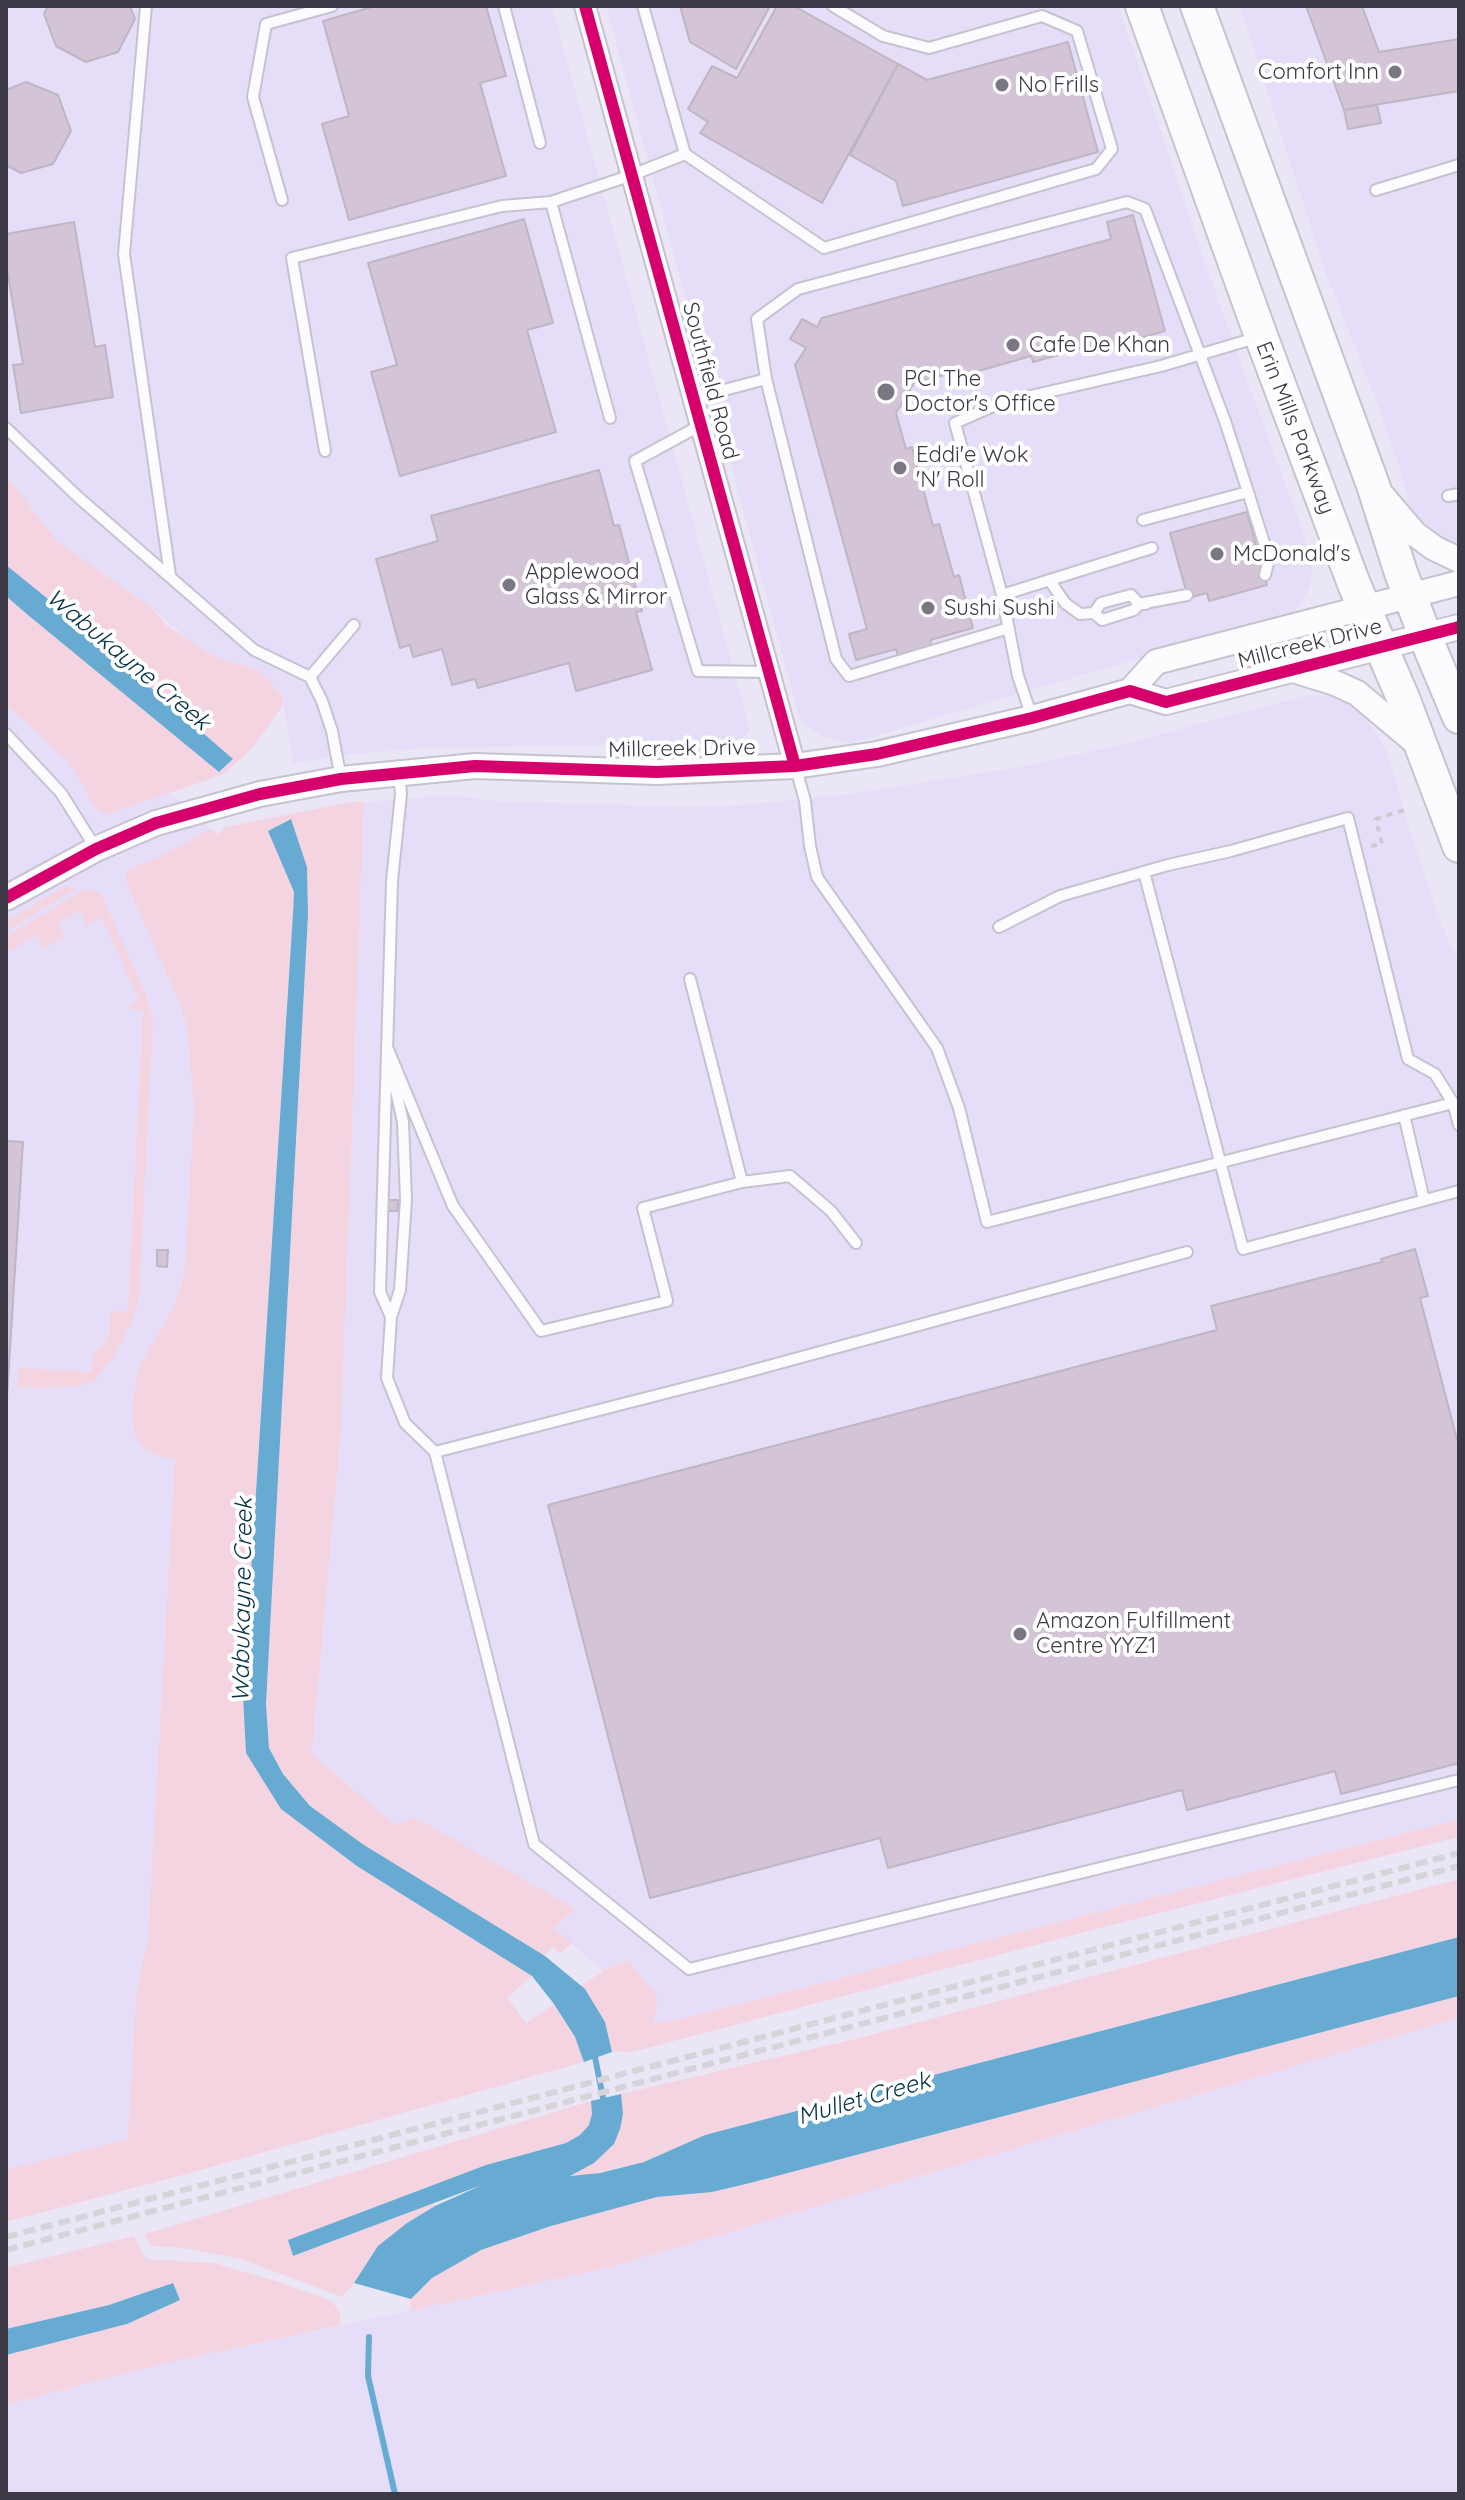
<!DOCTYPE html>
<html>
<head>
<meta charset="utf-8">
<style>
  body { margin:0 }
  #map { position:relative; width:1465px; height:2500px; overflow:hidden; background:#ebe6f6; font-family:Quicksand,sans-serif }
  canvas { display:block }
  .frame { position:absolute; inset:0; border:8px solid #3d3947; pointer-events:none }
</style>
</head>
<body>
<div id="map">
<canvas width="1465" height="2500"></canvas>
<div class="frame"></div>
</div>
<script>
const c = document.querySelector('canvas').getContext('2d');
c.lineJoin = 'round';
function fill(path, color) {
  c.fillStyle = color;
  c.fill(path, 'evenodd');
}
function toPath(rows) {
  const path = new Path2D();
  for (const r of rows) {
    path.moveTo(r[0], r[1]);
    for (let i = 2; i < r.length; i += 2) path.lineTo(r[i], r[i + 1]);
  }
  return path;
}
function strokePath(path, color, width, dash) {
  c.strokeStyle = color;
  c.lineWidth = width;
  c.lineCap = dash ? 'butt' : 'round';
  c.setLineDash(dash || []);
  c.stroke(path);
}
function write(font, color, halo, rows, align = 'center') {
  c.font = font + ' Quicksand,sans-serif';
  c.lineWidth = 8;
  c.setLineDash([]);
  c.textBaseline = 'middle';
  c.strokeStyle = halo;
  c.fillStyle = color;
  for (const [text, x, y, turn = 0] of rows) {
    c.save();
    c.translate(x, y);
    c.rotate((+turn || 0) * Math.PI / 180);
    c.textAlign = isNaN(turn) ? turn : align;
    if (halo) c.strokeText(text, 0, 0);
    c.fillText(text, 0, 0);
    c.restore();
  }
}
fill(toPath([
  [6,6,552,6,747,718,750,729,745,736,733,743,430,748,365,753,293,763,282,696,260,670,217,658,190,641,152,608,56,540,6,475],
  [606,6,1118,6,1221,308,1303,532,1313,571,1310,587,1295,611,1281,617,851,743,825,738,800,720],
  [1239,6,1459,6,1459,545,1442,537,1411,512,1400,469,1378,406,1326,273],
  [6,651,217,834,161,2157,6,2198],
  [1311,694,1328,696,1355,707,1372,726,1387,752,1417,853,1448,940,1459,962,1459,1819,684,2018,654,2023,627,1960,603,1971,553,1927,575,1909,394,1824,312,1754,341,1432,364,802,451,795,495,801,687,807,743,805,849,794,1020,767,1124,744],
  [1459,2018,1459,2494,6,2494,6,2405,158,2365,607,2268]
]), '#e6def8');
fill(toPath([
  [6,475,56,540,152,608,166,625,217,658,260,670,282,696,283,705,252,749,222,775,110,813,102,813,92,805,85,789,67,760,6,704,6,596,220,772,233,760,6,565],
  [351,802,364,802,341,1432,312,1754,394,1824,416,1818,576,1909,554,1927,572,1943,560,1953,553,1947,545,1956,364,1845,310,1806,283,1774,269,1748,266,1704,308,915,307,867,291,819,268,831,294,892,293,913,243,1695,281,1809,532,1976,507,1998,526,2023,554,2004,575,2037,584,2062,201,2170,6,2222,6,2170,128,2139,136,1996,148,1938,175,1458,160,1457,143,1448,134,1434,132,1410,138,1369,174,1306,180,1290,185,1268,194,1107,187,1026,180,1004,126,882,126,876,129,869,159,857,203,833,213,830,217,834,225,827],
  [64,887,77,888,6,931,6,921],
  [85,889,99,893,103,899,146,995,153,1019,139,1298,133,1320,113,1358,96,1379,86,1384,74,1387,18,1388,19,1368,92,1372,93,1353,101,1347,109,1334,111,1311,128,1311,143,1011,127,1008,139,1000,102,918,87,925,79,911,58,923,65,937,44,949,36,935,6,954,6,937],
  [1459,1819,1459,1837,1096,1929,629,2053,619,2051,612,2052,605,2022,581,1986,603,1971,627,1960,658,1997,654,2023,684,2018],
  [1459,1879,1459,1937,705,2135,644,2162,582,2176,569,2174,594,2163,623,2114,621,2094,859,2038],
  [1459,1996,1459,2018,607,2268,409,2311,411,2299,432,2278,481,2250,551,2226,657,2197,712,2192,750,2183],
  [591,2101,592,2114,589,2126,580,2135,566,2143,486,2165,289,2240,294,2256,434,2203,435,2206,407,2223,342,2297,241,2259,183,2248,150,2246,145,2234],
  [134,2236,146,2259,214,2263,282,2283,331,2301,339,2310,341,2325,158,2365,6,2405,6,2355,127,2324,180,2300,173,2283,109,2305,6,2329,6,2268]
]), '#f5d4e2');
fill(toPath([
  [6,565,48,599,233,759,219,772,28,615,6,596],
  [291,819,307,867,308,915,266,1704,269,1748,283,1774,310,1806,364,1845,545,1956,585,1989,605,2022,612,2052,584,2062,575,2037,554,2004,532,1976,357,1866,281,1809,246,1753,243,1695,293,913,294,892,268,831],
  [1459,1937,1459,1996,750,2183,712,2192,657,2197,551,2226,481,2250,432,2278,411,2299,354,2283,378,2246,407,2223,435,2206,482,2185,293,2256,288,2240,486,2165,566,2143,580,2135,589,2125,592,2114,591,2101,604,2098,621,2094,623,2114,620,2129,614,2144,594,2163,570,2176,600,2173,644,2162,705,2135],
  [173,2283,180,2300,127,2324,6,2355,6,2329,109,2305]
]), '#67abd3');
strokePath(toPath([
  [594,2052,604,2103],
  [369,2337,368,2376,395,2494]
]), '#67abd3', 6);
const building = toPath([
  [48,6,130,6,135,19,118,52,86,62,56,46,44,14,48,6],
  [375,6,486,6,506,76,480,83,506,176,349,220,322,124,349,116,323,21,375,6],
  [680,6,770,6,736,69,690,42,680,6],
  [777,6,794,6,898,64,822,203,700,133,708,122,688,109,712,66,737,78,777,6],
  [1306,6,1362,6,1379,52,1459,39,1459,91,1344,110,1306,6],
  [1068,42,1098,152,903,206,896,181,850,155,898,64,927,80,1068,42],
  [26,82,58,95,71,131,53,164,21,173,6,165,6,90,26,82],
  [1377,105,1381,123,1348,129,1344,110,1377,105],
  [1133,215,1165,331,1111,346,1109,341,1033,362,1031,356,954,378,952,373,914,383,896,413,906,449,912,447,933,526,939,524,954,577,959,575,973,628,930,640,932,647,898,656,896,649,856,660,849,634,867,629,795,365,806,348,790,339,802,319,817,327,822,318,1111,239,1107,222,1133,215],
  [524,219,553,323,527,330,556,432,400,476,371,372,397,365,368,263,524,219],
  [74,222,95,347,105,345,113,397,21,413,13,365,23,364,6,263,6,234,74,222],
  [599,470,614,526,619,525,642,611,636,612,652,670,576,691,569,663,478,688,475,679,452,685,442,649,413,657,410,645,400,648,376,559,438,541,431,516,599,470],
  [1247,512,1267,585,1209,601,1207,593,1188,598,1170,533,1247,512],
  [6,1141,23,1142,6,1413,6,1141],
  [387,1200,398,1200,398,1211,387,1211,387,1200],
  [1415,1249,1428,1296,1420,1298,1459,1447,1459,1763,1341,1794,1335,1771,1187,1810,1182,1790,888,1868,880,1838,650,1898,548,1505,1217,1330,1211,1306,1382,1262,1381,1259,1415,1249],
  [157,1250,168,1250,167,1267,157,1266,157,1250]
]);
fill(building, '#d4c4d7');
strokePath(building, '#beb6c2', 2);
const service = toPath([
  [146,6,124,254,170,575],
  [504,6,540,143],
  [643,6,685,154,824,248,1096,169,1112,149,1077,31,1042,16,929,48,883,36,833,6],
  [1376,190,1459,165],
  [282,200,253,97,266,24,332,6],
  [694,398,766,379],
  [610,418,551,202,632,175,685,154],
  [701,425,635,461,698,671,769,672],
  [6,428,78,497,254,650,310,677,322,701,332,731,341,779],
  [325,451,292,258,502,206,551,202],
  [1248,492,1269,559,1265,575],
  [1448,496,1459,494],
  [1050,581,1065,603,1080,614,1094,613,1102,620,1134,610,1139,604,1187,595],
  [1002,595,1152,548],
  [1094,613,1101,603,1131,595,1139,604,1146,604],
  [1009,628,849,676,836,659,766,379,757,319,798,289,1127,202,1145,209,1225,421,1248,492,1143,520],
  [310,677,354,625],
  [1032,717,1018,676,1002,595,955,423,1000,403,1161,366,1259,337],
  [6,734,61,793,95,847],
  [796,768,805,801,810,846,817,877,937,1048,959,1108,987,1222,1453,1103,1435,1074,1408,1059,1348,818,1231,851,1168,865,1060,896,999,927],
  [1144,872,1243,1249,1459,1191],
  [690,979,742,1182],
  [387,1047,453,1206,541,1331,667,1301,643,1208,742,1182,790,1176,831,1211,856,1243],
  [392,1073,403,1122,406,1200,400,1290,391,1317,387,1378,405,1423,435,1452],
  [1453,1103,1459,1125],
  [1404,1115,1424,1200],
  [1187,1252,732,1376,435,1452,534,1844,689,1969,1459,1780],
  [391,1317,380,1292,392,881,401,794,399,774]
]);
const minor = toPath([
  [585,6,795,766]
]);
const tertiary = toPath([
  [1380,493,1415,534,1434,548,1459,560],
  [1293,670,1335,683,1357,693,1420,746],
  [1130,691,1156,662,1459,583],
  [6,898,96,849,156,823,260,794,341,779,475,766,657,772,795,766,877,754,1032,718,1130,691,1166,702,1459,627]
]);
const primary = toPath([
  [1142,6,1261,336,1354,584,1403,698,1459,846],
  [1197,6,1373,485,1401,573,1432,653,1459,717]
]);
strokePath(service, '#c6c2d0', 14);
strokePath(minor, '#c6c2d0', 24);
strokePath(tertiary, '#c6c2d0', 28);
strokePath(primary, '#c6c2d0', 36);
strokePath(toPath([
  [1371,846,1382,844,1376,819,1407,809]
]), '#cdcbd2', 4, [6, 6]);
strokePath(service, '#fcfbfe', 10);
strokePath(minor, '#fcfbfe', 20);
strokePath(tertiary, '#fcfbfe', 24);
strokePath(primary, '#fcfbfe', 32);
strokePath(toPath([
  [6,2237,1459,1853],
  [6,2250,1459,1866]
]), '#d6d4d8', 6, [12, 6]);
strokePath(toPath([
  [585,6,795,766],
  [6,898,96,849,156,823,260,794,341,779,475,766,657,772,795,766,877,754,1032,718,1130,691,1166,702,1459,627]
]), '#d6006c', 12);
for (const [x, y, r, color] of [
  [1395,72,8,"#7a7684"],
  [1002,85,8,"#7a7684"],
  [1013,345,8,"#7a7684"],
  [886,392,10,"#7a7684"],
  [900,468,8,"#7a7684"],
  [1217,554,8,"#7a7684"],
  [509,585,8,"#7a7684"],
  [928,608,8,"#7a7684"],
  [1020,1634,8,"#7a7684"]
]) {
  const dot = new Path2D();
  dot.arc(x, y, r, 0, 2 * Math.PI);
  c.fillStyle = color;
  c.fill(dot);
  strokePath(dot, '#fff', 3);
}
write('22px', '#3d3947', '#fff', [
  ["Comfort Inn",1379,72,"right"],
  ["No Frills",1018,85],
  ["Cafe De Khan",1029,345],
  ["PCI The",904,379],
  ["Doctor's Office",904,404],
  ["Eddi'e Wok",916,455],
  ["'N' Roll",916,480],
  ["McDonald's",1233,554],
  ["Applewood",525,572],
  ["Glass & Mirror",525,597],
  ["Sushi Sushi",944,608],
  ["Amazon Fulfillment",1036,1621],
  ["Centre YYZ1",1036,1646]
], 'left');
write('22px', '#3d3947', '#fff', [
  ["Southfield Road",710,381,75],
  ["Erin Mills Parkway",1295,428,69],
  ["Millcreek Drive",1310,644,-14],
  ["Millcreek Drive",682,749,-1]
]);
write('italic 24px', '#073348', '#fff', [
  ["Wabukayne Creek",128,660,40],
  ["Wabukayne Creek",243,1600,-89],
  ["Mullet Creek",864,2099,-16]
]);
</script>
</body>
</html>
